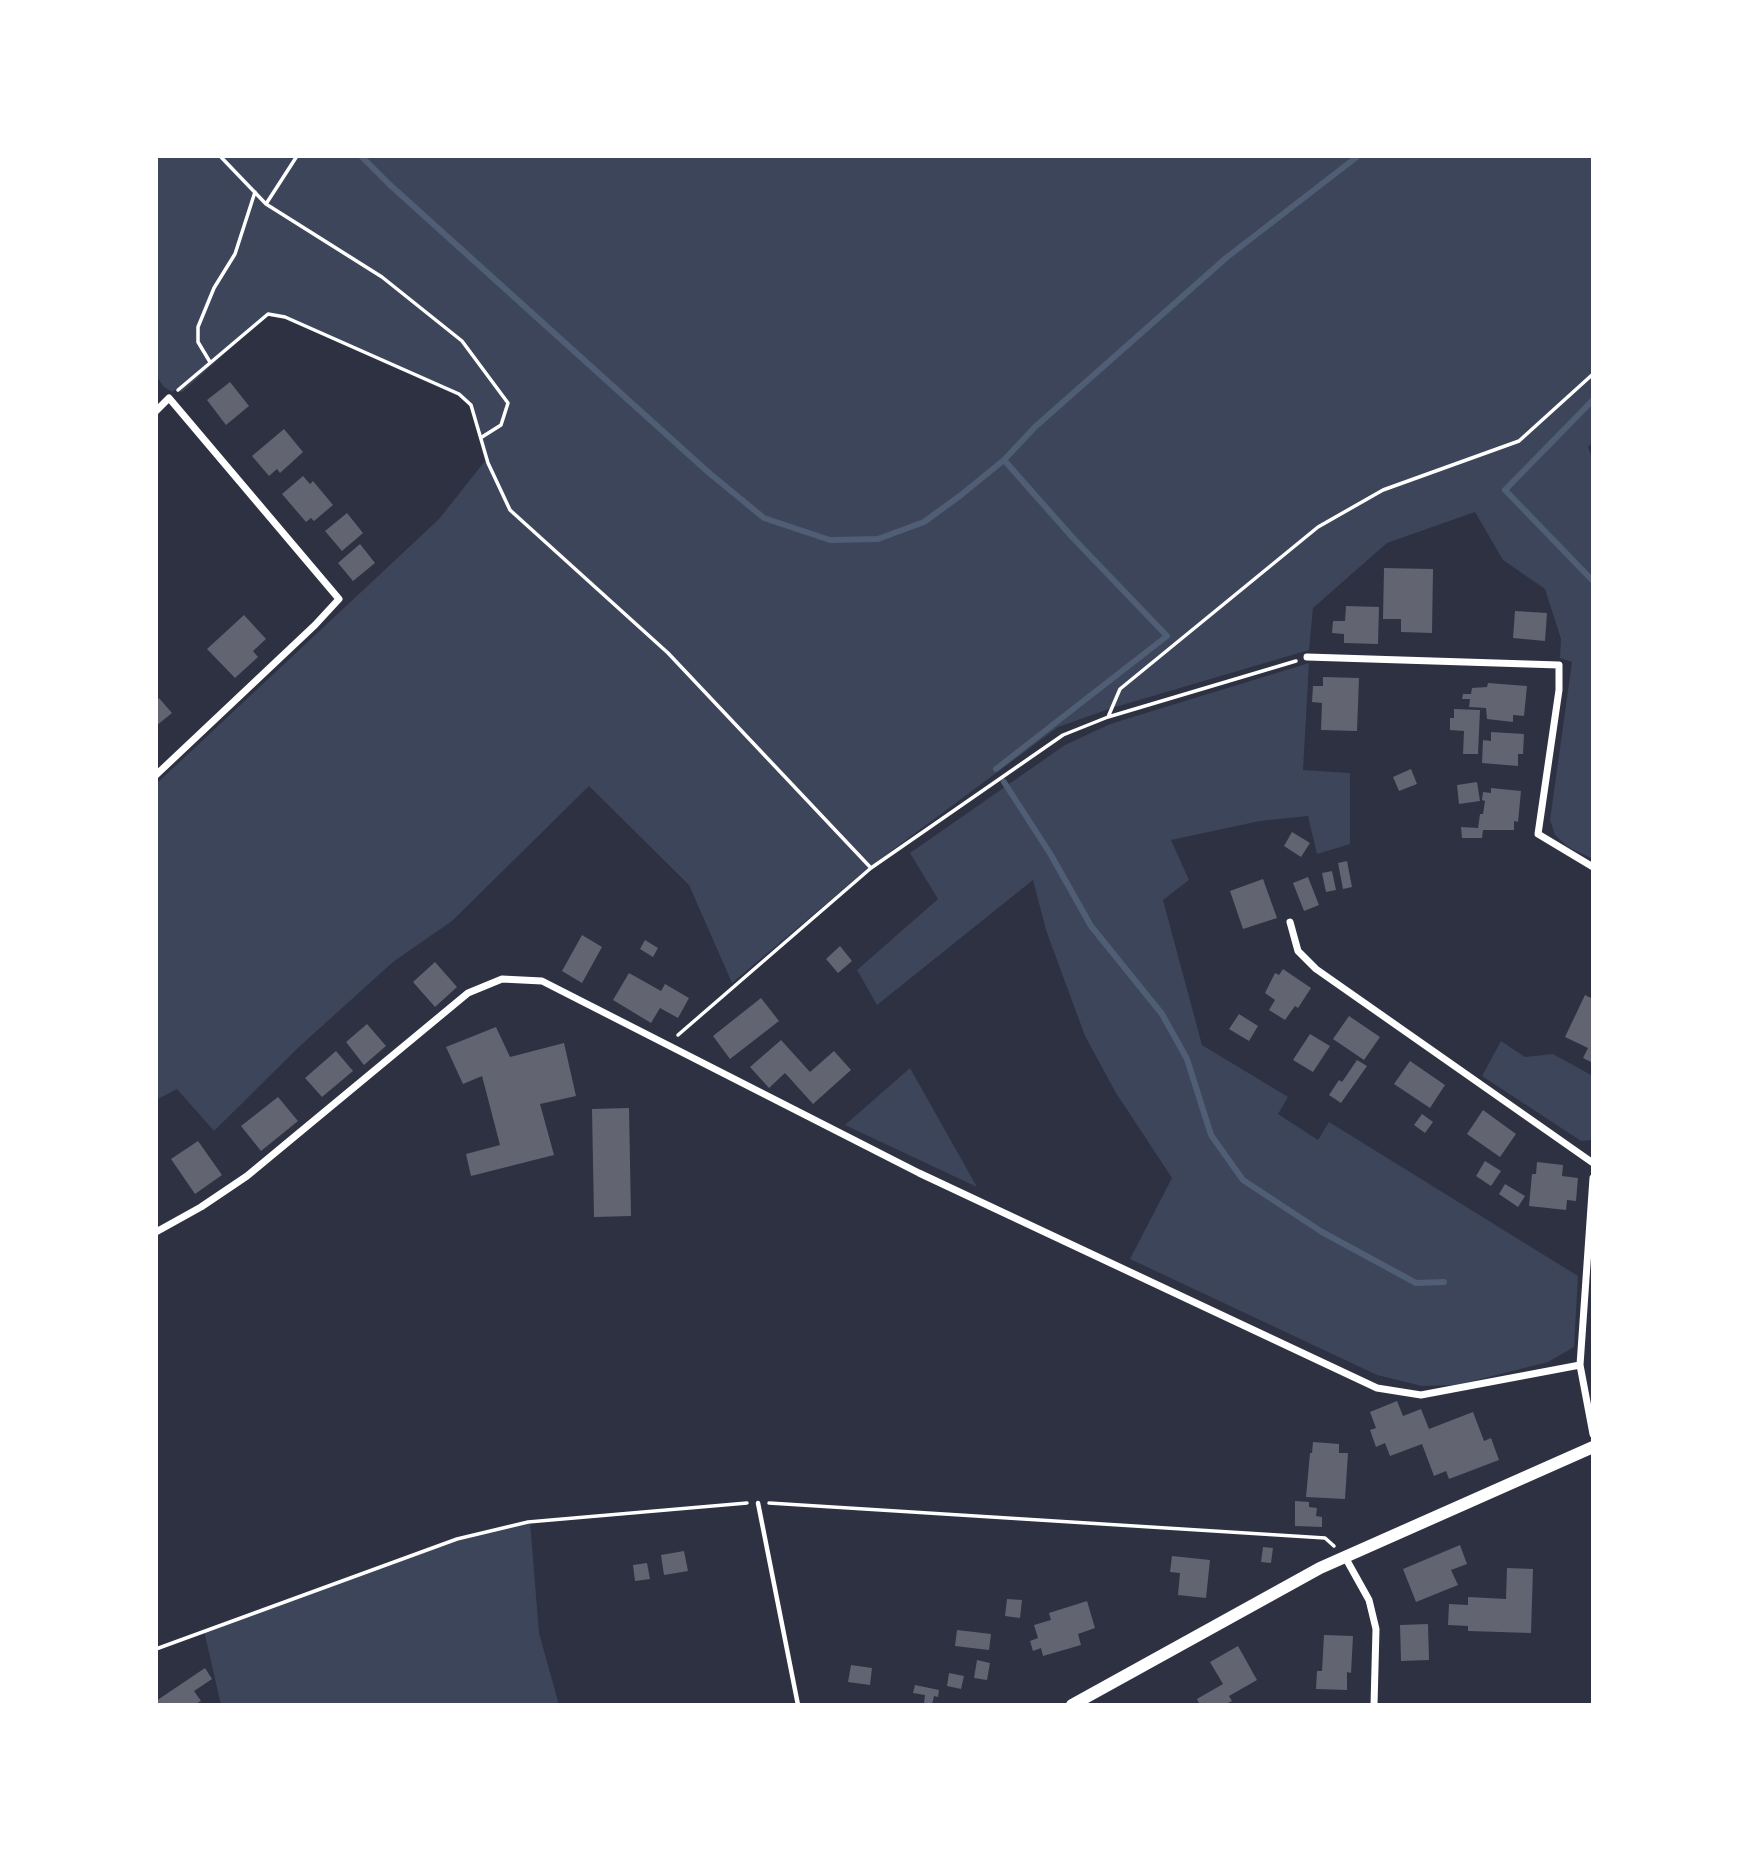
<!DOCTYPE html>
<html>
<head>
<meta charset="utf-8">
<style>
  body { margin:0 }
  #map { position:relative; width:1749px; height:1861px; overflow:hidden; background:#2d3142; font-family:Raleway,sans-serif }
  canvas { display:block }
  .frame { position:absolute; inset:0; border:158px solid #fff; pointer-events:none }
</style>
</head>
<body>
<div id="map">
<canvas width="1749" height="1861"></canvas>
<div class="frame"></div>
</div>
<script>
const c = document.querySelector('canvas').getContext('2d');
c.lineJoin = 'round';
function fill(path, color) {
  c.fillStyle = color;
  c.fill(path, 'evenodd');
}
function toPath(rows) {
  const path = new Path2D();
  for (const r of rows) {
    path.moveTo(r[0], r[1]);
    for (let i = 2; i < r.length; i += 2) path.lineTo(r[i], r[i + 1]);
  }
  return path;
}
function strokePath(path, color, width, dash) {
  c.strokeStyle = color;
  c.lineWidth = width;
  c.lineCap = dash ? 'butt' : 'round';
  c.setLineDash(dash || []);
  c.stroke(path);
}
fill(toPath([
  [156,156,1593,156,1593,441,1588,447,1593,461,1593,859,1568,847,1555,835,1550,820,1572,662,1560,658,1561,639,1545,589,1503,560,1475,512,1387,543,1313,608,1309,650,1112,708,1058,727,871,866,732,983,689,885,589,786,452,921,393,962,300,1046,214,1131,177,1089,156,1100,156,784,439,519,485,461,480,437,470,406,458,396,283,318,268,316,263,319,182,392,175,390,172,392,164,387,156,376],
  [1309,663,1303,770,1350,773,1350,844,1317,854,1308,816,1260,821,1171,840,1189,880,1163,900,1202,1045,1288,1097,1278,1114,1318,1140,1329,1122,1578,1276,1574,1347,1548,1362,1457,1385,1422,1386,1377,1375,1130,1259,1172,1178,1116,1093,1085,1036,1046,930,1033,880,877,1005,857,970,938,899,910,853,1065,745,1110,724],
  [1501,1041,1525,1057,1553,1054,1593,1076,1593,1140,1581,1141,1482,1076],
  [910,1068,977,1187,845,1125],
  [530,1521,539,1633,559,1705,221,1705,204,1631,459,1540,496,1528]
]), '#3c4559');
strokePath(toPath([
  [361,156,389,184,708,472,764,518,830,540,878,539,924,522,961,495,1004,460,1035,427,1226,258,1358,156],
  [1593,400,1505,490,1593,581],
  [996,769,1167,636,1073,538,1004,460],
  [1004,782,1051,855,1091,926,1162,1014,1187,1059,1211,1135,1243,1180,1322,1232,1416,1283,1444,1282]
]), '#4f5d75', 6);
fill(toPath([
  [230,382,249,406,226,425,207,400],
  [284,429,303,452,280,473,277,469,269,476,252,456],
  [303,476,310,484,313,481,333,505,314,521,311,518,306,522,282,494],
  [347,513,363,533,342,551,325,531],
  [360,544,375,563,353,581,338,563],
  [1384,568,1433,569,1432,633,1401,632,1401,619,1383,619],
  [1346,606,1379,607,1378,644,1344,643,1344,634,1332,633,1333,621,1345,621],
  [1515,611,1547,613,1545,641,1513,638],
  [244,615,266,639,253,651,258,657,235,678,207,649],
  [1323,677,1359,678,1357,731,1321,730,1322,703,1312,702,1313,686,1323,686],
  [1488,683,1527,686,1524,716,1513,715,1513,722,1487,719,1486,708,1469,707,1470,699,1462,699,1463,694,1471,694,1472,688,1487,687],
  [159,698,172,713,156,726,156,701],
  [1454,709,1480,710,1478,754,1463,754,1464,731,1450,730,1450,718,1454,718],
  [1491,732,1524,734,1523,754,1518,754,1518,766,1482,763,1483,740,1491,741],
  [1411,769,1417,784,1399,791,1393,777],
  [1477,782,1480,801,1459,804,1457,785],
  [1491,788,1521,791,1518,822,1514,821,1514,830,1483,830,1482,838,1462,838,1461,827,1478,828,1480,814,1483,814,1485,801,1482,800,1483,792,1491,793],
  [1292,832,1310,843,1301,857,1284,846],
  [1347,861,1352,887,1343,889,1338,863],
  [1332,871,1336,890,1326,892,1322,873],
  [1308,877,1319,905,1304,911,1293,883],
  [1263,879,1277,918,1243,929,1230,891],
  [582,935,602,947,582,983,562,971],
  [645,940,658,948,653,957,640,949],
  [840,946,852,961,838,973,826,959],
  [435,962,457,987,435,1007,413,982],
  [1283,969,1311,988,1298,1008,1295,1006,1285,1020,1269,1010,1275,1000,1265,993,1275,973,1279,975],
  [629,973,661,991,665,984,689,998,678,1018,660,1008,651,1023,613,1000],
  [1585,995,1593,999,1593,1063,1583,1058,1588,1048,1565,1037],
  [761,998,779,1021,730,1059,713,1036],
  [1239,1014,1258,1026,1249,1041,1229,1029],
  [1349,1016,1380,1037,1364,1060,1333,1039],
  [367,1024,386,1046,364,1065,346,1042],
  [496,1027,510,1057,564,1043,576,1096,540,1104,554,1155,471,1176,466,1154,500,1145,482,1076,463,1084,446,1047],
  [1310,1034,1330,1046,1313,1072,1293,1060],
  [781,1040,810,1072,834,1051,851,1070,813,1104,785,1073,769,1088,750,1067],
  [336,1051,353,1071,322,1097,305,1078],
  [1357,1060,1367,1066,1341,1103,1329,1095,1339,1080,1342,1082],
  [1410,1061,1445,1085,1430,1108,1394,1084],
  [278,1097,298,1121,261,1151,241,1126],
  [629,1108,631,1216,594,1217,592,1109],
  [1483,1110,1516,1134,1500,1157,1467,1134],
  [1422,1114,1433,1122,1425,1133,1414,1125],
  [198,1141,222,1175,195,1194,171,1159],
  [1485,1161,1501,1171,1491,1186,1476,1176],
  [1537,1162,1563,1165,1562,1176,1578,1178,1576,1201,1567,1200,1566,1210,1529,1206,1532,1174,1536,1174],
  [1505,1184,1525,1196,1518,1207,1499,1194],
  [1397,1401,1403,1416,1421,1409,1429,1429,1473,1412,1484,1441,1491,1438,1499,1460,1449,1479,1446,1471,1434,1476,1422,1444,1390,1456,1385,1443,1376,1447,1370,1430,1376,1428,1370,1412],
  [1313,1442,1339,1444,1339,1453,1348,1453,1345,1499,1306,1497,1310,1453,1312,1453],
  [1295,1501,1309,1502,1309,1507,1317,1508,1316,1516,1322,1517,1322,1527,1295,1526],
  [1460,1545,1467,1564,1451,1570,1458,1585,1416,1602,1403,1569],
  [1263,1547,1273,1548,1271,1563,1261,1562],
  [684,1551,688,1571,664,1575,661,1555],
  [1172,1556,1210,1560,1206,1598,1178,1595,1180,1573,1170,1572],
  [647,1563,650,1579,635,1581,633,1565],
  [1507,1568,1533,1569,1531,1633,1468,1631,1468,1626,1448,1625,1449,1604,1468,1605,1468,1597,1506,1599],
  [1007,1599,1022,1600,1020,1618,1005,1616],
  [1087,1601,1095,1628,1078,1634,1081,1645,1043,1656,1041,1648,1033,1651,1030,1641,1038,1638,1034,1625,1051,1620,1049,1613],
  [1428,1624,1429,1660,1401,1661,1400,1625],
  [957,1630,991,1634,989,1650,955,1646],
  [1324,1635,1353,1636,1351,1673,1347,1672,1347,1690,1316,1689,1317,1671,1322,1671],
  [1238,1646,1257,1680,1229,1696,1232,1701,1224,1705,1200,1705,1197,1699,1223,1684,1210,1662],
  [977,1660,990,1663,987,1680,974,1678],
  [851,1665,872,1668,870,1685,848,1682],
  [205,1668,212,1679,194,1691,201,1701,194,1705,156,1705,156,1701],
  [949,1673,964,1676,961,1689,947,1686],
  [915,1685,939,1690,938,1697,934,1696,932,1705,924,1704,925,1695,913,1693]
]), '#626471');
strokePath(toPath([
  [220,156,266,204,382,277,462,341,508,403,501,425,482,437],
  [266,204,297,156],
  [210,362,198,342,198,327,214,288,235,254,255,192],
  [178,390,268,314,285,317,459,394,471,405,488,463,510,510,668,653,871,868],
  [1108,717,1120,689,1318,527,1383,490,1519,441,1593,374],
  [678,1035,871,868,1063,735,1108,717,1296,661],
  [769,1503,1325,1538,1334,1546],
  [156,1649,457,1539,528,1522,747,1503]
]), '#fff', 3.5);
strokePath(toPath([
  [758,1503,798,1705]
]), '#fff', 4.5);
strokePath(toPath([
  [156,411,169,398,339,599,315,625,156,775],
  [1307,657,1559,665,1559,690,1538,834,1593,867],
  [1290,922,1298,951,1316,969,1593,1163],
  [1593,1178,1580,1365,1593,1434],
  [156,1232,201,1207,247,1176,468,993,502,979,542,981,919,1173,1377,1388,1421,1395,1580,1365],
  [1345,1557,1369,1600,1376,1629,1374,1705]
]), '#fff', 7);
strokePath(toPath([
  [1072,1705,1320,1568,1593,1447]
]), '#fff', 12);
</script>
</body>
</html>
